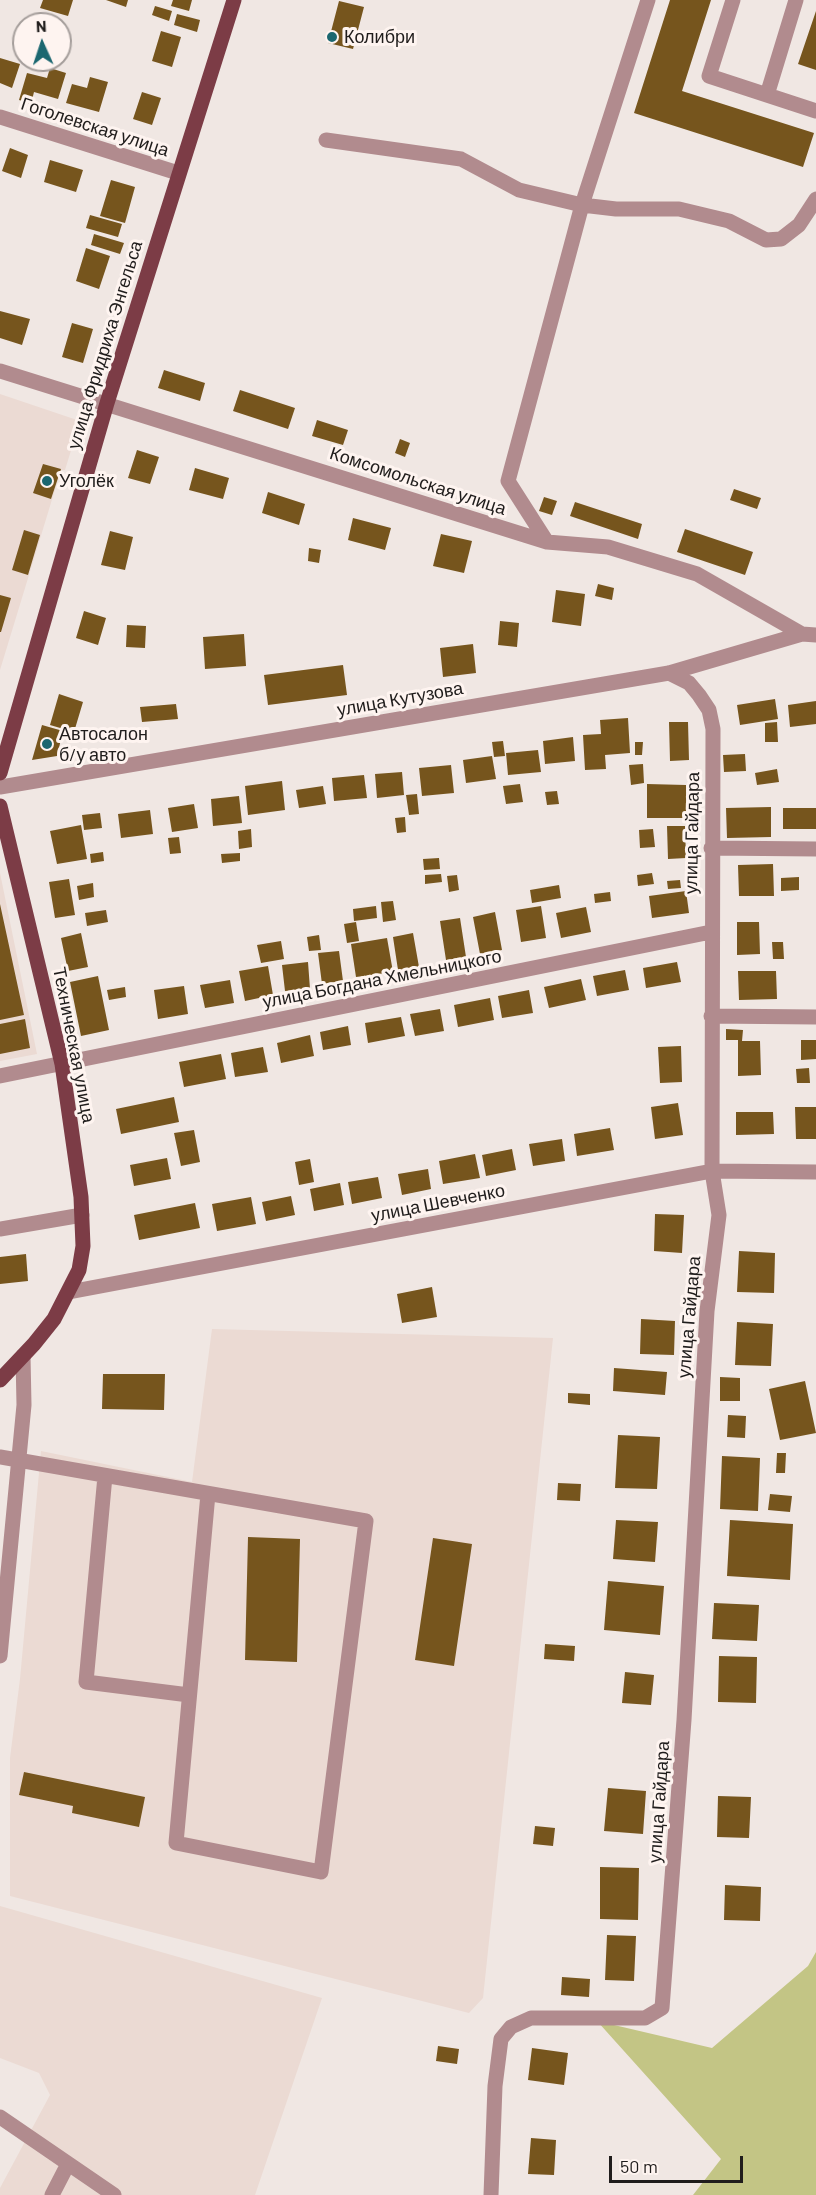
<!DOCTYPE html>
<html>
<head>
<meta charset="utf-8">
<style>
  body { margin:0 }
  #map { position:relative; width:816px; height:2195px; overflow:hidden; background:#f0e7e3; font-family:Barlow,sans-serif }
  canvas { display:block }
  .north { position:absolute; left:12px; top:12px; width:60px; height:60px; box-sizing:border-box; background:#fef4f0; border:2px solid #a59e9b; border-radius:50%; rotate:357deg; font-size:16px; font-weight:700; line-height:24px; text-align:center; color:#201d1c }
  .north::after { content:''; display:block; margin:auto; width:21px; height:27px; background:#1b6770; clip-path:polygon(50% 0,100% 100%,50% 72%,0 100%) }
  .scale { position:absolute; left:609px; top:2156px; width:134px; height:27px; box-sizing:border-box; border:3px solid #201d1c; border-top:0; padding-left:8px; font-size:18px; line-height:21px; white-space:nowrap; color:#201d1c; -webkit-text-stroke:4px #fef4f0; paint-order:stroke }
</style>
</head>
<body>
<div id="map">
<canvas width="816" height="2195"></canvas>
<div class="north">N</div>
<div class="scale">50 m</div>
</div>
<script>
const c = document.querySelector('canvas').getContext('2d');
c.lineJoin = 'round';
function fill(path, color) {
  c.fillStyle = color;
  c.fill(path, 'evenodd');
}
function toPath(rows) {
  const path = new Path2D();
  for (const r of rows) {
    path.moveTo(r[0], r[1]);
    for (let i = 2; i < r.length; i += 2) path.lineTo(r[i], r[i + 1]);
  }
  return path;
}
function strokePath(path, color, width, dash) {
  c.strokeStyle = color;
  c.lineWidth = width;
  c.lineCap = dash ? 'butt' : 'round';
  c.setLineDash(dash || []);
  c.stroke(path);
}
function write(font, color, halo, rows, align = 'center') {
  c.font = font + ' Barlow,sans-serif';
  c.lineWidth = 6;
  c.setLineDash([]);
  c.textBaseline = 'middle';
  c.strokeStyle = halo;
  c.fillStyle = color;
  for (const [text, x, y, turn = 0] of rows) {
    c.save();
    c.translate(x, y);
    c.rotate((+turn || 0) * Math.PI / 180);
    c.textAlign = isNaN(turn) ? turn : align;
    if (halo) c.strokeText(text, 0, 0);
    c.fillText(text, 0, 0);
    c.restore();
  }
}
fill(toPath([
  [0,394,80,421,65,470,61,470,0,670],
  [0,873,37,1054,0,1061],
  [212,1329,553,1338,483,1998,469,2013,10,1896,10,1758,20,1679,41,1451,192,1482],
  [0,1906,322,1998,255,2195,0,2195,0,2188,50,2095,39,2073,0,2058]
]), '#ebdad3');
fill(toPath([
  [816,1952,816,2195,693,2195,721,2159,597,2021,712,2048,808,1966]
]), '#c3c585');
fill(toPath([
  [43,0,73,0,68,16,40,8],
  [106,0,128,0,126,7],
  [173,0,192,0,189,11,171,6],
  [670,0,711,0,682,91,814,133,803,167,634,113],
  [339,1,364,7,353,49,328,43],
  [155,6,172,11,169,21,152,15],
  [816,11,816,70,798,64],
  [177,14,200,20,197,32,174,25],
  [161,31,181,37,172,67,152,61],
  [0,58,20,64,12,88,0,83],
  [50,68,66,73,58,99,34,92,31,104,19,100,27,73,47,78],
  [90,77,108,82,99,112,66,103,72,84,87,88],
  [142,92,161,98,152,125,133,119],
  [10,148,28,155,21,178,2,171],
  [50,160,83,170,76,192,44,182],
  [111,180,135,187,125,223,100,216],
  [90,215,122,224,118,237,86,228],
  [94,234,124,243,120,254,91,245],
  [86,248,110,256,99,289,76,281],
  [0,311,30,319,22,345,0,338],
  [72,323,93,329,83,363,62,357],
  [164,370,205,383,200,401,158,388],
  [240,390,295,408,288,429,233,411],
  [317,420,348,430,343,445,312,436],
  [400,439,410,443,405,457,395,453],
  [137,450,159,457,150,484,128,478],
  [43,464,61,469,51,499,33,493],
  [195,468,229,478,223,499,189,490],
  [734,489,761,498,757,509,730,500],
  [268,492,305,504,299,525,262,513],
  [544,497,557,501,552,515,539,511],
  [575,502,642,524,638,539,570,516],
  [353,518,391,528,385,550,348,540],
  [685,529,753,552,745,575,677,552],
  [24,530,40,535,28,575,12,570],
  [110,531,133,537,125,570,101,565],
  [441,534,472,541,464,573,433,566],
  [309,548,321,550,319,563,308,561],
  [598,584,614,588,612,600,595,596],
  [556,590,585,594,581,626,552,622],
  [0,595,11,598,1,632,0,632],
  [84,611,106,618,98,645,76,638],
  [500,621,519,623,517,647,498,645],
  [127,625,146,626,145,648,126,647],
  [244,634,246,666,205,669,203,637],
  [473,644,476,673,443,677,440,648],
  [343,665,347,695,268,705,264,675],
  [59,694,83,702,74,732,50,725],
  [775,699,778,719,740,725,737,705],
  [816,701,816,724,790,727,788,705],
  [176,704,178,719,142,722,140,707],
  [628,718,630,753,605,755,606,769,585,770,583,735,601,734,600,720],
  [669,722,688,722,689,760,670,761],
  [777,722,778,742,765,742,765,723],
  [42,725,63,731,57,756,32,760],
  [573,737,575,761,545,764,543,741],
  [503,741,505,756,494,757,492,742],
  [635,742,643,742,642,755,635,755],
  [538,750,541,772,508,775,506,753],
  [745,754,746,771,724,772,723,755],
  [492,756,496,779,466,783,463,760],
  [643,764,644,783,631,785,629,765],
  [451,765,454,793,422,796,419,768],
  [777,769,779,782,757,785,755,773],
  [402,772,404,795,377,798,375,774],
  [364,775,367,798,334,801,332,778],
  [282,781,285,810,248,815,245,786],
  [520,784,523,802,506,804,503,786],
  [647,784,686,785,686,818,647,818],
  [323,786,326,804,299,808,296,790],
  [557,791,559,804,547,805,545,792],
  [417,794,419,814,409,815,406,795],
  [239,796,242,823,213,826,211,799],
  [194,804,198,828,172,832,168,808],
  [771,807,771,837,727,838,726,808],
  [783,808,816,808,816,829,783,829],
  [150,810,153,834,121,838,118,814],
  [100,813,102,828,84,830,82,815],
  [405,817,406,832,397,833,395,818],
  [81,825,87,859,57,864,50,831],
  [667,826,685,826,686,858,668,859],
  [251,829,252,847,239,849,238,831],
  [653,829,655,847,640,848,639,830],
  [179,837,181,853,170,854,168,838],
  [103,852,104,861,91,863,90,854],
  [240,853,240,861,222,863,221,854],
  [439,858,440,869,424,870,423,859],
  [773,864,774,896,739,896,738,865],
  [652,873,654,884,638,886,637,875],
  [441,874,442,882,425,884,425,875],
  [457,875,459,890,449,892,447,876],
  [799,877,799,890,781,891,781,878],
  [69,879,75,915,55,918,49,882],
  [680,880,681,888,668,889,667,881],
  [93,883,94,897,79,900,77,886],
  [559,885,561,898,532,903,530,890],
  [686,891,689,913,652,918,649,896],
  [610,892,611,901,595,903,594,894],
  [393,901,396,920,383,922,381,902],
  [0,904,24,1015,0,1020],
  [376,906,377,918,354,921,353,909],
  [541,906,546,938,521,942,516,910],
  [586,907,591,932,561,938,556,913],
  [106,910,108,922,87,926,85,913],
  [495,912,502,950,480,954,473,917],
  [460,918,466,957,446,960,440,921],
  [356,922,359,941,347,943,344,924],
  [737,922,759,922,760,954,737,955],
  [81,933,88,967,68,971,61,938],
  [413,933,419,967,398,970,393,937],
  [319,935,321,950,309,951,307,937],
  [387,938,393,972,356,977,351,944],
  [281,941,284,959,261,963,257,945],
  [772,942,783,942,784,959,773,959],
  [339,951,343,981,322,984,318,953],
  [308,962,310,989,285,991,282,965],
  [677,962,681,982,646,988,643,968],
  [268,966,273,995,245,1001,239,971],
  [625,970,629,990,597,996,593,976],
  [738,971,776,971,777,999,739,1000],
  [98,976,109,1030,81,1036,70,982],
  [581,979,586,1000,549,1008,544,987],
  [230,980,234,1003,205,1008,200,985],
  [184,986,188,1014,158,1019,154,990],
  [125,987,126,997,109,1000,107,990],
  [529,990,533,1013,502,1018,498,996],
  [490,998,494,1020,458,1027,454,1005],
  [440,1009,444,1031,415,1036,410,1014],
  [401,1017,405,1036,368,1043,365,1023],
  [25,1019,30,1048,0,1054,0,1024],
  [348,1026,351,1045,323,1050,320,1032],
  [726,1029,743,1030,742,1041,760,1041,761,1075,738,1076,738,1040,726,1040],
  [310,1035,314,1056,281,1063,277,1043],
  [801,1040,816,1040,816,1059,801,1060],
  [681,1046,682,1082,660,1083,658,1047],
  [263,1047,268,1072,235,1077,231,1053],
  [221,1054,226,1079,184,1087,179,1062],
  [809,1068,810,1083,797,1083,796,1069],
  [174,1097,179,1122,121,1134,116,1109],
  [678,1103,683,1135,655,1139,651,1107],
  [795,1107,816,1107,816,1139,796,1139],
  [736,1112,773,1112,774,1134,736,1135],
  [610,1128,614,1150,577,1156,574,1134],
  [194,1130,200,1162,181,1166,174,1133],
  [562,1139,565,1161,533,1166,529,1144],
  [512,1149,516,1170,486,1176,482,1155],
  [475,1154,480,1178,443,1184,439,1161],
  [167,1158,171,1179,134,1186,130,1165],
  [310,1159,314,1182,299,1185,295,1162],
  [428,1169,431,1189,402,1195,398,1174],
  [378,1177,382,1198,352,1204,348,1182],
  [340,1183,344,1205,314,1211,310,1189],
  [291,1196,295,1215,266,1221,262,1202],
  [251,1197,256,1224,217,1231,212,1204],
  [195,1203,200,1228,139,1240,134,1215],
  [655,1214,684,1215,682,1253,654,1251],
  [739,1251,775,1253,774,1293,737,1292],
  [26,1254,28,1281,0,1284,0,1257],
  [432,1287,437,1317,402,1323,397,1294],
  [641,1319,675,1321,674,1355,640,1354],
  [737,1322,773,1324,771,1366,735,1365],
  [614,1368,667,1372,665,1395,613,1391],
  [103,1374,165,1374,164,1410,102,1409],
  [720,1377,740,1378,740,1401,720,1401],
  [805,1381,816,1433,780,1440,769,1389],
  [568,1393,590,1394,590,1405,568,1403],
  [728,1415,746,1416,745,1438,727,1437],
  [618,1435,660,1437,657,1489,615,1488],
  [777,1453,786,1453,785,1473,776,1473],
  [722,1456,760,1458,758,1511,720,1509],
  [558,1483,581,1484,580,1501,557,1500],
  [770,1494,792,1496,790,1512,768,1510],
  [616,1520,658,1522,655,1562,613,1559],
  [730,1520,793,1524,790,1580,727,1576],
  [248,1537,300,1539,297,1662,245,1660],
  [433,1538,472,1544,454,1666,415,1660],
  [608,1581,664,1586,660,1635,604,1630],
  [714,1603,759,1605,757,1641,712,1639],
  [545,1644,575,1646,574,1661,544,1659],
  [719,1656,757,1657,756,1703,718,1702],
  [625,1672,654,1675,651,1705,622,1703],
  [24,1772,145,1797,139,1827,72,1813,73,1806,19,1795],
  [608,1788,646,1791,643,1834,604,1831],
  [718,1796,751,1797,749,1838,717,1837],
  [535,1826,555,1828,553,1846,533,1844],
  [600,1867,639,1868,638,1920,600,1919],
  [725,1885,761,1887,760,1921,724,1920],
  [607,1935,636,1936,634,1981,605,1980],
  [562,1977,590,1979,589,1997,561,1995],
  [438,2046,459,2049,457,2064,436,2061],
  [532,2048,568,2053,564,2085,528,2080],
  [531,2138,556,2140,554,2175,528,2174]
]), '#76551d');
strokePath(toPath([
  [733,0,709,76,816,111],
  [767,95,796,0],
  [0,117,178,173],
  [326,140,461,159,519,190,582,205,616,209,679,209,729,221,766,240,781,239,799,225,816,199],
  [0,371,547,542,608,547,697,574,802,634,816,635],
  [547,542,508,481,582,205,648,0],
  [0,787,669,673,802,634],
  [711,848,816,849],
  [711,1016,816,1017],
  [0,1076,711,932],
  [0,1229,82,1215],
  [69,1292,712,1171,816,1172],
  [0,1457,366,1521,321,1872,176,1843,208,1494],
  [105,1476,86,1682,189,1695],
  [0,1656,24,1405,23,1356],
  [0,2117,114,2195],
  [52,2195,68,2164],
  [491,2195,495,2086,501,2039,511,2027,531,2018,645,2018,662,2008,684,1720,707,1311,719,1215,712,1171,713,729,709,710,699,695,689,683,669,673]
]), '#b18b8e', 15);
strokePath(toPath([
  [0,773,107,403,234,0],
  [0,806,62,1064,81,1197,83,1246,79,1270,54,1319,34,1344,0,1380]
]), '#7c3c46', 15);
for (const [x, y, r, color] of [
  [332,37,6,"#1b6770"],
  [47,481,6,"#1b6770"],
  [47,744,6,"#1b6770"]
]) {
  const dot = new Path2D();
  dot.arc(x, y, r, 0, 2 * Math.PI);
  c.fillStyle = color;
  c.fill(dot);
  strokePath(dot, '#fef4f0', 2);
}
write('18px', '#201d1c', '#fef4f0', [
  ["Колибри",344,37],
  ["Уголёк",59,481],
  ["Автосалон",59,734],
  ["б/у авто",59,755]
], 'left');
write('18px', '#201d1c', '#fef4f0', [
  ["Гоголевская улица",95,127,18],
  ["улица Фридриха Энгельса",105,345,-73],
  ["Комсомольская улица",418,481,18],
  ["улица Кутузова",400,699,-10],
  ["улица Гайдара",692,833,-89],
  ["улица Богдана Хмельницкого",382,979,-11],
  ["Техническая улица",74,1045,79],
  ["улица Шевченко",438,1203,-11],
  ["улица Гайдара",689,1317,-85],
  ["улица Гайдара",659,1802,-86]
]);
</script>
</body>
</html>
